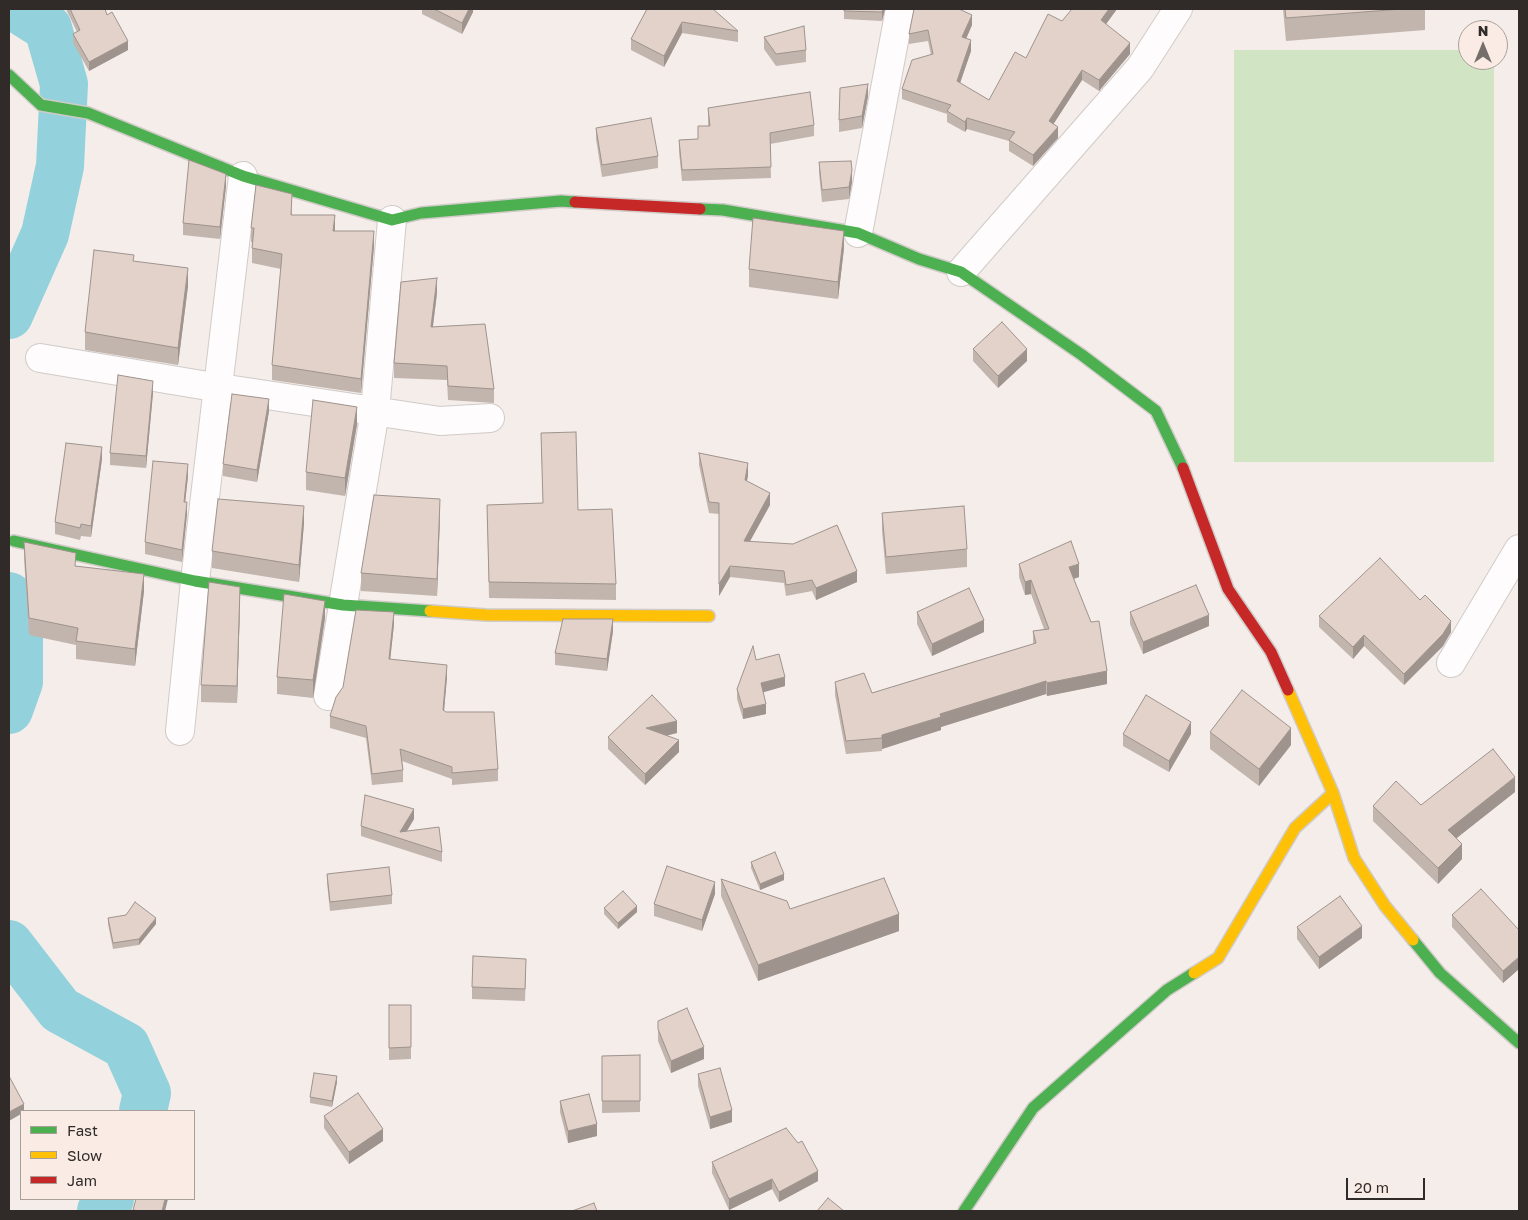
<!DOCTYPE html>
<html>
<head>
<meta charset="utf-8">
<style>
  body { margin:0 }
  #map { position:relative; width:1528px; height:1220px; overflow:hidden; background:#f5edea; font-family:"Golos Text",sans-serif }
  canvas { display:block }
  .frame { position:absolute; inset:0; border:10px solid #302b28; pointer-events:none }
  .legend { position:absolute; left:20px; top:1110px; width:175px; height:90px; box-sizing:border-box; background:#faece5; border:1px solid #a99f99; margin:0; padding:6px 9px; list-style:none; font-size:15px; color:#302b28 }
  .legend li { display:flex; align-items:center; gap:10px; height:25px }
  .legend b { width:25px; border:1px solid #a99f99 }
  .north { position:absolute; left:1458px; top:20px; width:50px; height:50px; box-sizing:border-box; background:#faece5; border:1px solid #a99f99; border-radius:50%; rotate:0deg; font-size:14px; font-weight:700; line-height:20px; text-align:center; color:#302b28 }
  .north::after { content:''; display:block; margin:auto; width:18px; height:22px; background:#756f6c; clip-path:polygon(50% 0,100% 100%,50% 72%,0 100%) }
  .scale { position:absolute; left:1346px; top:1178px; width:79px; height:22px; box-sizing:border-box; border:2px solid #302b28; border-top:0; padding-left:6px; font-size:15px; line-height:18px; white-space:nowrap; color:#302b28; -webkit-text-stroke:4px #faece5; paint-order:stroke }
</style>
</head>
<body>
<div id="map">
<canvas width="1528" height="1220"></canvas>
<div class="frame"></div>
<ul class="legend">
<li><b style="height:6px;background:#4caf50"></b>Fast</li>
<li><b style="height:6px;background:#ffc107"></b>Slow</li>
<li><b style="height:6px;background:#c62828"></b>Jam</li>
</ul>
<div class="north">N</div>
<div class="scale">20 m</div>
</div>
<script>
const c = document.querySelector('canvas').getContext('2d');
c.lineJoin = 'round';
function fill(path, color) {
  c.fillStyle = color;
  c.fill(path, 'evenodd');
}
function toPath(rows) {
  const path = new Path2D();
  for (const r of rows) {
    path.moveTo(r[0], r[1]);
    for (let i = 2; i < r.length; i += 2) path.lineTo(r[i], r[i + 1]);
  }
  return path;
}
function strokePath(path, color, width, dash) {
  c.strokeStyle = color;
  c.lineWidth = width;
  c.lineCap = dash ? 'butt' : 'round';
  c.setLineDash(dash || []);
  c.stroke(path);
}
fill(toPath([
  [1234,50,1468,50,1468,60,1494,60,1494,462,1234,462]
]), '#d1e4c3');
strokePath(toPath([
  [9,315,45,234,60,166,64,84,48,28,18,9],
  [9,596,19,630,19,682,9,710],
  [9,944,60,1010,126,1046,147,1093,143,1111],
  [101,1211,110,1199]
]), '#93d2dc', 48);
const street = toPath([
  [858,233,900,9],
  [961,272,1140,68,1178,9],
  [40,358,220,388,440,421,490,418],
  [1451,663,1519,549],
  [328,696,375,411,392,220],
  [180,731,195,581,243,176]
]);
const fast = toPath([
  [9,75,41,105,88,113,243,176,392,220,421,213,561,201,575,202],
  [700,209,723,210,858,233,919,259,961,272,1082,355,1156,411,1183,468],
  [14,541,195,581,343,605,430,611],
  [1413,940,1440,973,1519,1043],
  [964,1211,1033,1108,1167,990,1194,973]
]);
const slow = toPath([
  [430,611,486,615,709,616],
  [1288,690,1333,793,1354,858,1385,906,1413,940],
  [1194,973,1218,958,1295,828,1333,793]
]);
const jam = toPath([
  [575,202,700,209],
  [1183,468,1228,589,1271,652,1288,690]
]);
strokePath(street, '#d0cbc8', 30);
strokePath(fast, '#d0cbc8', 14);
strokePath(slow, '#d0cbc8', 14);
strokePath(jam, '#d0cbc8', 14);
strokePath(street, '#fefcfc', 28);
strokePath(fast, '#4caf50', 11);
strokePath(slow, '#ffc107', 11);
strokePath(jam, '#c62828', 11);
fill(toPath([
  [66,9,105,9,107,15,128,50,89,71,73,43,73,34,77,32],
  [422,9,473,9,473,12,462,34,422,14],
  [647,9,738,31,738,42,682,33,664,67,631,50,631,39],
  [844,9,885,9,882,21,844,19],
  [914,9,972,25,966,39,971,51,960,83,989,100,1026,58,1062,21,1117,9,1106,24,1130,54,1099,91,1082,80,1053,124,1058,138,1033,166,1009,151,1009,141,967,129,965,132,947,122,947,114,902,99,902,89,931,55,928,41,909,44,909,34],
  [1283,9,1425,9,1425,30,1286,41],
  [764,37,806,50,806,62,776,66,764,49],
  [868,96,862,128,839,132,839,120],
  [708,108,814,125,814,136,770,144,771,178,682,181,679,152,679,140,698,139,708,126],
  [596,128,658,156,658,168,602,177,596,139],
  [819,162,852,182,849,199,822,202,819,173],
  [226,186,220,239,183,235,183,223],
  [292,209,292,215,335,231,374,246,361,393,272,380,272,365,281,269,252,263,252,242,251,242,251,228],
  [844,248,838,299,749,287,749,269],
  [188,286,178,365,85,350,85,332],
  [437,293,433,326,494,389,494,403,448,400,447,380,394,378,394,363],
  [973,349,1027,361,998,388,973,361],
  [153,393,146,468,110,465,110,453],
  [269,411,257,482,223,476,223,464],
  [357,424,345,496,306,490,306,472],
  [541,433,578,510,616,584,616,600,489,598,487,505,543,503],
  [699,453,748,475,747,481,770,505,750,541,857,582,816,600,812,591,786,596,784,583,730,577,719,596,719,514,709,513,699,465],
  [102,459,91,537,81,536,80,540,55,534,55,522],
  [188,476,185,502,187,514,182,562,145,554,145,542],
  [882,513,967,549,967,567,886,574,882,531],
  [440,516,437,596,361,591,361,573],
  [304,523,299,582,212,568,212,551],
  [24,542,76,566,144,591,135,666,76,659,76,645,29,635,24,559],
  [1019,564,1079,577,1074,579,1107,684,1047,696,1046,694,941,727,941,730,882,749,882,751,846,754,835,695,835,682,872,693,1033,644,1033,631,1044,629,1031,594,1025,595,1019,577],
  [1519,593,1519,608,1518,607,1518,595],
  [240,604,237,703,201,702,201,685],
  [917,612,984,632,932,656,917,624],
  [1130,612,1209,626,1143,654,1130,624],
  [1319,616,1451,632,1443,646,1404,685,1364,646,1353,659,1319,627],
  [325,618,313,698,277,694,277,677],
  [394,624,390,660,447,677,444,711,498,769,498,781,452,785,452,779,402,761,403,770,403,782,372,785,366,738,330,728,330,716],
  [613,631,607,671,555,665,555,653],
  [756,660,785,686,763,692,766,714,743,719,737,699,737,689],
  [1210,732,1291,745,1259,786,1210,749],
  [677,733,666,736,679,752,645,785,608,749,608,737],
  [1123,734,1191,734,1169,772,1123,746],
  [1515,792,1456,838,1462,859,1438,884,1373,821,1373,806,1421,805],
  [414,819,407,831,442,852,442,862,361,836,361,826],
  [751,862,784,880,760,890,751,868],
  [327,874,392,895,392,904,330,911,327,883],
  [721,879,790,909,899,931,758,981,721,896],
  [715,894,702,931,654,916,654,904],
  [604,908,637,912,618,929,604,914],
  [1452,915,1519,930,1519,969,1503,983,1452,927],
  [108,918,156,924,139,945,113,949,108,924],
  [1297,927,1362,938,1319,969,1297,939],
  [526,971,525,1001,472,999,472,987],
  [389,1005,411,1005,411,1059,389,1060],
  [658,1021,704,1059,671,1073,658,1041],
  [640,1055,640,1112,602,1113,602,1056],
  [698,1074,732,1122,710,1129,698,1086],
  [337,1082,332,1107,310,1103,310,1097],
  [560,1101,597,1136,568,1143,560,1112],
  [324,1116,383,1141,349,1164,324,1128],
  [712,1162,818,1181,779,1202,772,1189,729,1210,712,1173]
]), '#c2b5ae');
fill(toPath([
  [469,9,473,9,473,12,462,34,462,23],
  [883,9,885,9,882,21,882,12],
  [1109,9,1117,9,1101,31,1101,20],
  [972,15,972,25,962,48,962,37],
  [682,22,682,33,664,67,664,56],
  [971,40,971,51,957,92,957,81],
  [128,41,128,50,89,71,89,62],
  [1130,43,1130,54,1099,91,1099,80],
  [1082,70,1082,80,1049,131,1049,121],
  [868,84,868,96,862,128,862,116],
  [967,118,967,129,965,132,965,122],
  [1058,127,1058,138,1033,166,1033,155],
  [852,170,852,182,849,199,849,187],
  [226,174,226,186,220,239,220,227],
  [335,215,335,230,333,246,333,231],
  [374,231,374,246,361,393,361,379],
  [844,231,844,248,838,299,838,282],
  [188,268,188,286,178,365,178,348],
  [437,278,437,293,431,341,431,327],
  [1027,349,1027,361,998,388,998,376],
  [153,381,153,393,146,468,146,456],
  [269,399,269,411,257,482,257,470],
  [357,407,357,424,345,496,345,478],
  [102,447,102,459,91,537,91,526],
  [748,463,748,475,745,491,745,480],
  [188,464,188,476,184,513,184,502],
  [770,493,770,505,744,552,744,541],
  [440,499,440,516,437,596,437,579],
  [187,502,187,514,182,562,182,550],
  [304,506,304,523,299,582,299,565],
  [1079,564,1079,577,1069,580,1069,567],
  [730,566,730,577,719,596,719,584],
  [857,571,857,582,816,600,816,588],
  [144,574,144,591,135,666,135,649],
  [1031,580,1031,594,1025,595,1025,582],
  [240,587,240,604,237,703,237,686],
  [325,601,325,618,313,698,313,680],
  [394,612,394,624,389,671,389,659],
  [1209,615,1209,626,1143,654,1143,642],
  [613,619,613,631,607,671,607,659],
  [984,620,984,632,932,656,932,644],
  [1451,621,1451,632,1443,646,1404,685,1404,674],
  [1364,635,1364,646,1353,659,1353,647],
  [447,665,447,677,443,722,443,710],
  [1107,671,1107,684,1047,696,1047,683],
  [785,677,785,686,761,693,761,683],
  [1046,681,1046,694,941,727,941,730,882,749,882,735,940,714],
  [766,704,766,714,743,719,743,709],
  [677,721,677,733,646,740,646,728],
  [1191,722,1191,734,1169,772,1169,761],
  [1291,728,1291,745,1259,786,1259,769],
  [679,740,679,752,645,785,645,774],
  [1515,777,1515,792,1448,845,1448,830],
  [414,809,414,819,402,839,400,832],
  [1462,844,1462,859,1438,884,1438,868],
  [784,874,784,880,760,890,760,884],
  [715,882,715,894,702,931,702,920],
  [637,906,637,912,618,929,618,923],
  [899,914,899,931,758,981,758,965],
  [156,918,156,924,139,945,139,939],
  [1362,926,1362,938,1319,969,1319,957],
  [1519,957,1519,969,1503,983,1503,971],
  [704,1047,704,1059,671,1073,671,1061],
  [337,1076,337,1082,332,1107,332,1101],
  [24,1104,24,1111,21,1111,21,1114,9,1121,9,1112],
  [732,1110,732,1122,710,1129,710,1117],
  [597,1124,597,1136,568,1143,568,1131],
  [383,1129,383,1141,349,1164,349,1152],
  [818,1171,818,1181,779,1202,779,1192],
  [772,1179,772,1189,729,1210,729,1199],
  [165,1199,168,1199,165,1211,162,1211]
]), '#9e938d');
const building = toPath([
  [70,9,105,9,107,15,112,12,128,41,89,62,73,34,80,30,70,9],
  [434,9,469,9,462,23,434,9],
  [647,9,713,9,738,31,682,22,664,56,631,39,647,9],
  [844,9,883,9,882,12,844,11,844,9],
  [914,9,959,9,972,15,962,37,971,40,957,81,989,100,1015,52,1026,58,1048,14,1062,21,1072,9,1109,9,1101,20,1130,43,1099,80,1082,70,1049,121,1058,127,1033,155,1009,140,1015,132,967,118,965,122,947,111,951,105,902,89,912,60,933,54,928,30,909,34,914,9],
  [1285,9,1402,9,1286,18,1285,9],
  [804,26,806,50,776,54,764,37,804,26],
  [868,84,862,116,839,120,840,88,868,84],
  [810,92,814,125,770,133,771,167,682,170,679,140,698,139,698,126,710,126,708,108,810,92],
  [651,118,658,156,602,165,596,128,651,118],
  [189,160,226,174,220,227,183,223,189,160],
  [851,161,852,170,849,187,822,190,819,162,851,161],
  [256,185,292,194,291,215,335,215,333,231,374,231,361,379,272,365,282,254,252,248,254,228,251,228,256,185],
  [753,218,844,231,838,282,749,269,753,218],
  [94,250,134,255,133,261,188,268,178,348,85,332,94,250],
  [437,278,431,327,485,324,494,389,448,386,447,366,394,363,401,282,437,278],
  [1002,322,1027,349,998,376,973,349,1002,322],
  [118,375,153,381,146,456,110,453,118,375],
  [232,394,269,399,257,470,223,464,232,394],
  [313,400,357,407,345,478,306,472,313,400],
  [576,432,578,510,612,509,616,584,489,582,487,505,543,503,541,433,576,432],
  [66,443,102,447,91,526,81,524,80,528,55,522,66,443],
  [699,453,748,463,745,480,770,493,744,541,793,544,837,525,857,571,816,588,812,580,786,585,784,571,730,566,719,584,719,503,709,502,699,453],
  [153,461,188,464,184,502,187,502,182,550,145,542,153,461],
  [374,495,440,499,437,579,361,573,374,495],
  [218,499,304,506,299,565,212,551,218,499],
  [964,506,967,549,886,557,882,513,964,506],
  [1071,541,1079,564,1069,567,1091,622,1099,621,1107,671,1047,683,1046,681,940,714,941,717,882,735,882,738,846,741,835,682,864,673,872,693,1036,643,1033,631,1049,629,1031,580,1025,582,1019,564,1071,541],
  [24,542,76,553,75,566,144,574,135,649,76,641,78,628,29,618,24,542],
  [1380,558,1420,600,1425,595,1451,621,1443,634,1404,674,1364,635,1353,647,1319,616,1380,558],
  [209,582,240,587,237,686,201,685,209,582],
  [1196,585,1209,615,1143,642,1130,612,1196,585],
  [969,588,984,620,932,644,917,612,969,588],
  [284,594,325,601,313,680,277,677,284,594],
  [356,610,394,612,389,659,447,665,443,710,446,712,494,712,498,769,452,773,452,767,400,749,403,770,372,774,366,726,330,716,336,697,343,687,356,610],
  [563,619,613,619,607,659,555,653,563,619],
  [753,646,756,660,779,654,785,677,761,683,766,704,743,709,737,689,753,646],
  [1242,690,1291,728,1259,769,1210,732,1242,690],
  [652,695,677,721,646,728,679,740,645,774,608,737,652,695],
  [1146,695,1191,722,1169,761,1123,734,1146,695],
  [1493,749,1515,777,1448,830,1462,844,1438,868,1373,806,1396,781,1421,805,1493,749],
  [365,795,414,809,400,832,439,827,442,852,361,826,365,795],
  [775,852,784,874,760,884,751,862,775,852],
  [667,866,715,882,702,920,654,904,667,866],
  [389,867,392,895,330,902,327,874,389,867],
  [884,878,899,914,758,965,721,879,787,901,790,909,884,878],
  [1481,889,1519,930,1519,957,1503,971,1452,915,1481,889],
  [623,891,637,906,618,923,604,908,623,891],
  [1340,896,1362,926,1319,957,1297,927,1340,896],
  [135,902,156,918,139,939,113,943,108,918,126,915,135,902],
  [473,956,526,959,525,989,472,987,473,956],
  [389,1005,411,1005,411,1047,389,1048,389,1005],
  [687,1008,704,1047,671,1061,658,1029,658,1021,687,1008],
  [640,1055,640,1101,602,1101,602,1056,640,1055],
  [720,1068,732,1110,710,1117,698,1074,720,1068],
  [314,1073,337,1076,332,1101,310,1097,314,1073],
  [9,1076,24,1104,9,1112,9,1076],
  [358,1093,383,1129,349,1152,324,1116,358,1093],
  [589,1094,597,1124,568,1131,560,1101,589,1094],
  [786,1128,798,1143,802,1141,818,1171,779,1192,772,1179,729,1199,712,1162,786,1128],
  [828,1198,844,1211,817,1211,828,1198],
  [136,1199,165,1199,162,1211,140,1211,133,1210,136,1199],
  [594,1203,597,1211,572,1211,594,1203]
]);
fill(building, '#e2d2ca');
strokePath(building, '#9e938d', 1);
</script>
</body>
</html>
